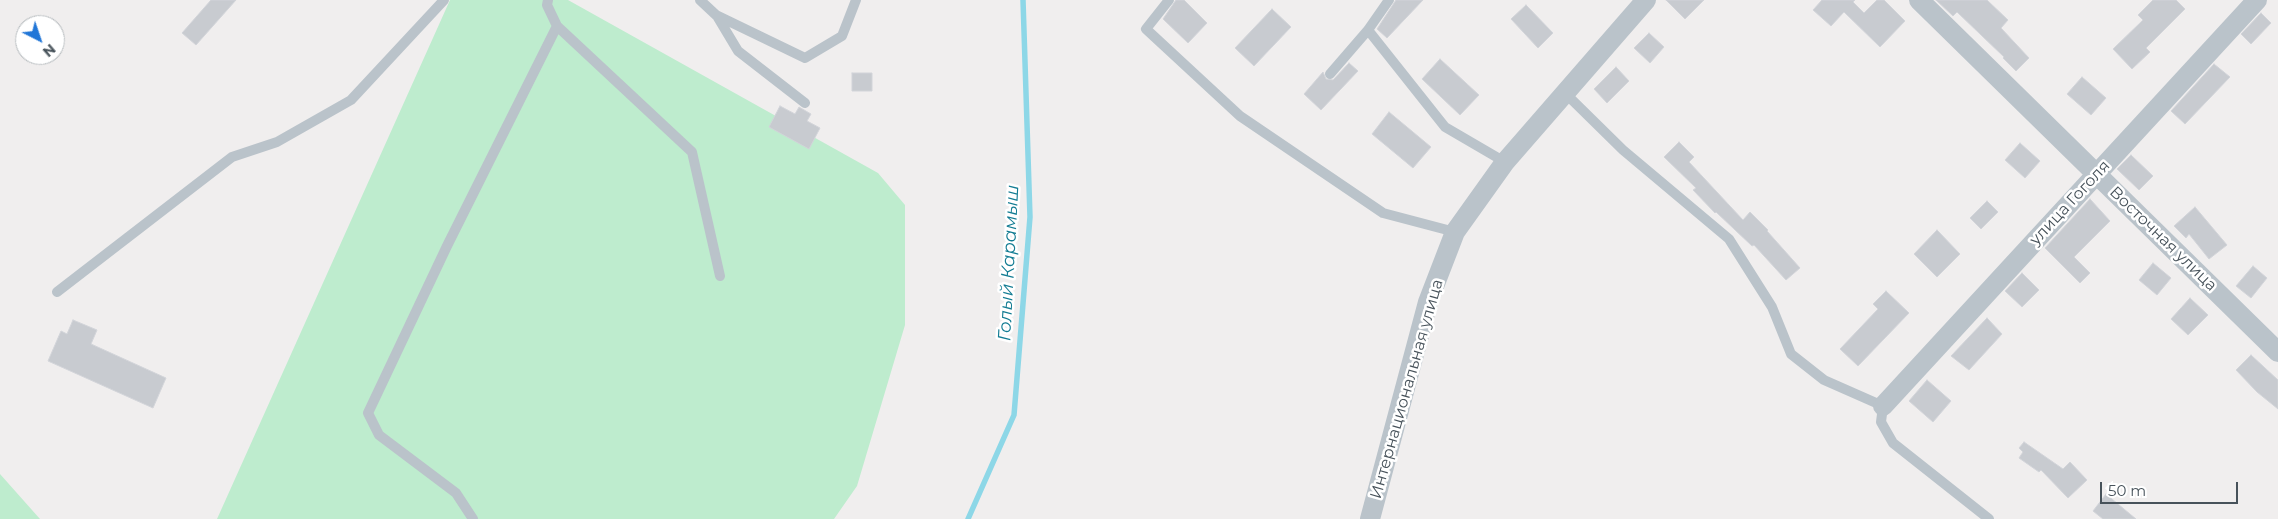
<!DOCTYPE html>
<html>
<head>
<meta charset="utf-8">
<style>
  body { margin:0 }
  #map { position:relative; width:2278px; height:519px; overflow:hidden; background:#f0eeee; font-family:Montserrat,sans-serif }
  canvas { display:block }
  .north { position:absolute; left:15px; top:15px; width:50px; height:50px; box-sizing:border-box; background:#fff; border:1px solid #b5babd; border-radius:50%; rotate:139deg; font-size:14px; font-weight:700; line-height:20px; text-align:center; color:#47525a }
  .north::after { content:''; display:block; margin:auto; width:18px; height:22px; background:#2176d7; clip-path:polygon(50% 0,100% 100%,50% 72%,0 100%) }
  .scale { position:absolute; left:2100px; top:482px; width:138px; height:22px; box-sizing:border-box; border:2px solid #47525a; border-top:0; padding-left:6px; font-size:15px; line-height:18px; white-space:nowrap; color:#47525a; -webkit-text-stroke:4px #fff; paint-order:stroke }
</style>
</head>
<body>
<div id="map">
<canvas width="2278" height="519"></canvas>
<div class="north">N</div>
<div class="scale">50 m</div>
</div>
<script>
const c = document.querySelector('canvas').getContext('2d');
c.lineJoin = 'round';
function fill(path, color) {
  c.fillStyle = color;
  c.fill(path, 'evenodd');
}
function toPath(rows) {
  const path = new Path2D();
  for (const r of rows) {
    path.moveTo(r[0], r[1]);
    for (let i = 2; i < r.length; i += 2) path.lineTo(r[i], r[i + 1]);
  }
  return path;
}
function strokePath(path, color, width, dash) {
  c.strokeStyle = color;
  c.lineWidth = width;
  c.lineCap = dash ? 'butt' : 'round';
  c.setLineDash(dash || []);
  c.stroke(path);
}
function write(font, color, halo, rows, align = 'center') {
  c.font = font + ' Montserrat,sans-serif';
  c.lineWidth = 5;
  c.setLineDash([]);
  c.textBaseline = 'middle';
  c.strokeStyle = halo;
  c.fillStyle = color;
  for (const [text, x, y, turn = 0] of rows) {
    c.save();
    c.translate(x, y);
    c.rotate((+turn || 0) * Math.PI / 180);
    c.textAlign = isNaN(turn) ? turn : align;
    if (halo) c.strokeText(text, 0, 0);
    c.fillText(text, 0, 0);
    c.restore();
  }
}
fill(toPath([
  [450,0,568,0,878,173,905,205,905,325,857,486,834,519,217,519],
  [0,474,40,519,0,519]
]), '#beecce');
strokePath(toPath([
  [968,519,1014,415,1030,217,1023,0]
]), '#8dd7e7', 5.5);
const building = toPath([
  [211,0,236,0,196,45,182,33,211,0],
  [1176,0,1184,0,1207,23,1188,43,1163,19,1176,0],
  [1396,0,1423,0,1387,38,1377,29,1396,0],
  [1666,0,1704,0,1685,19,1666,0],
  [1822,0,1855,0,1853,2,1864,13,1877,0,1884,0,1905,21,1880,47,1844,12,1831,26,1813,10,1822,0],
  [1936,0,1987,0,2008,20,2001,28,2029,58,2016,71,2003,58,2004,57,1957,12,1953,16,1936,0],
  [2153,0,2176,0,2185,9,2146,48,2150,52,2132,69,2113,49,2143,20,2138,15,2153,0],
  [1526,5,1553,33,1538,48,1511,19,1526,5],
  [1272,9,1291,27,1254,66,1235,48,1272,9],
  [2261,13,2271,23,2251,44,2241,34,2261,13],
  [1649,33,1664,47,1650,63,1634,48,1649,33],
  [1440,59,1479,95,1460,115,1422,79,1440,59],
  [1349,63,1358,71,1321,110,1304,94,1323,72,1326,79,1333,80,1349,63],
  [2214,64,2230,77,2185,124,2171,111,2214,64],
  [1616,67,1629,81,1607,103,1594,89,1616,67],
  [852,73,872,73,872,91,852,91,852,73],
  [2082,77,2106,98,2091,115,2067,94,2082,77],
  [780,106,795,114,799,107,811,114,807,121,820,128,809,149,769,127,780,106],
  [1389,112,1431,147,1413,168,1372,134,1389,112],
  [1679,142,1694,157,1689,162,1743,220,1750,212,1768,230,1767,231,1800,268,1786,280,1754,245,1752,246,1716,212,1715,213,1693,190,1696,188,1664,157,1679,142],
  [2020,143,2040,161,2025,178,2005,160,2020,143],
  [2131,155,2153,176,2139,190,2117,169,2131,155],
  [2090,199,2110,221,2074,257,2090,273,2080,283,2045,248,2090,199],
  [1987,201,1998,212,1981,229,1970,218,1987,201],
  [2195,207,2227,245,2209,259,2189,234,2186,238,2174,226,2195,207],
  [1937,230,1960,254,1937,277,1914,254,1937,230],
  [2153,263,2171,278,2157,295,2139,280,2153,263],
  [2253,266,2267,278,2251,298,2236,286,2253,266],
  [2022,273,2039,290,2022,307,2005,291,2022,273],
  [1886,291,1909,313,1858,366,1840,349,1878,309,1873,304,1886,291],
  [2190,298,2208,315,2188,335,2171,319,2190,298],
  [1987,318,2002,334,1969,370,1951,356,1987,318],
  [73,320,97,330,91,344,166,378,153,408,48,361,61,331,67,334,73,320],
  [2251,355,2278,380,2278,409,2257,392,2236,370,2251,355],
  [1927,380,1951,401,1933,422,1909,401,1927,380],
  [2024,442,2063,469,2070,462,2087,480,2068,498,2041,470,2039,472,2019,458,2023,452,2019,448,2024,442],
  [2106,494,2136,519,2103,519,2093,511,2106,494]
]);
fill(building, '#c8cbd0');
strokePath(building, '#d2d4d9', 1);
strokePath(toPath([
  [548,0,547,5,557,26,692,152,720,276],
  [700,0,716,15,805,58,842,36,856,0],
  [1169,0,1146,29,1240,116,1383,213,1455,232],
  [717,16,738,51,805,103],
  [1368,30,1445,127,1505,162],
  [1330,74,1368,30,1389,0],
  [1565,93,1623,150,1729,239,1772,307,1791,354,1824,380,1883,406,1881,422,1893,443,1989,519],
  [57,292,232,157,277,142,351,100,444,0],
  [473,519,456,493,379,435,368,413,447,246,557,26]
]), '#bac3ca', 10);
strokePath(toPath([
  [1919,0,2278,352],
  [1883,406,2257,0],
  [1370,519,1428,302,1455,232,1505,162,1646,0]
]), '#bac3ca', 20);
write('16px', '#47525a', '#fff', [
  ["улица Гоголя",2070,203,-47],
  ["Восточная улица",2163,239,44],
  ["Интернациональная улица",1407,389,-74]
]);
write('italic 18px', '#137c93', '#fff', [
  ["Голый Карамыш",1009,263,-87]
]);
</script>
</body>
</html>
